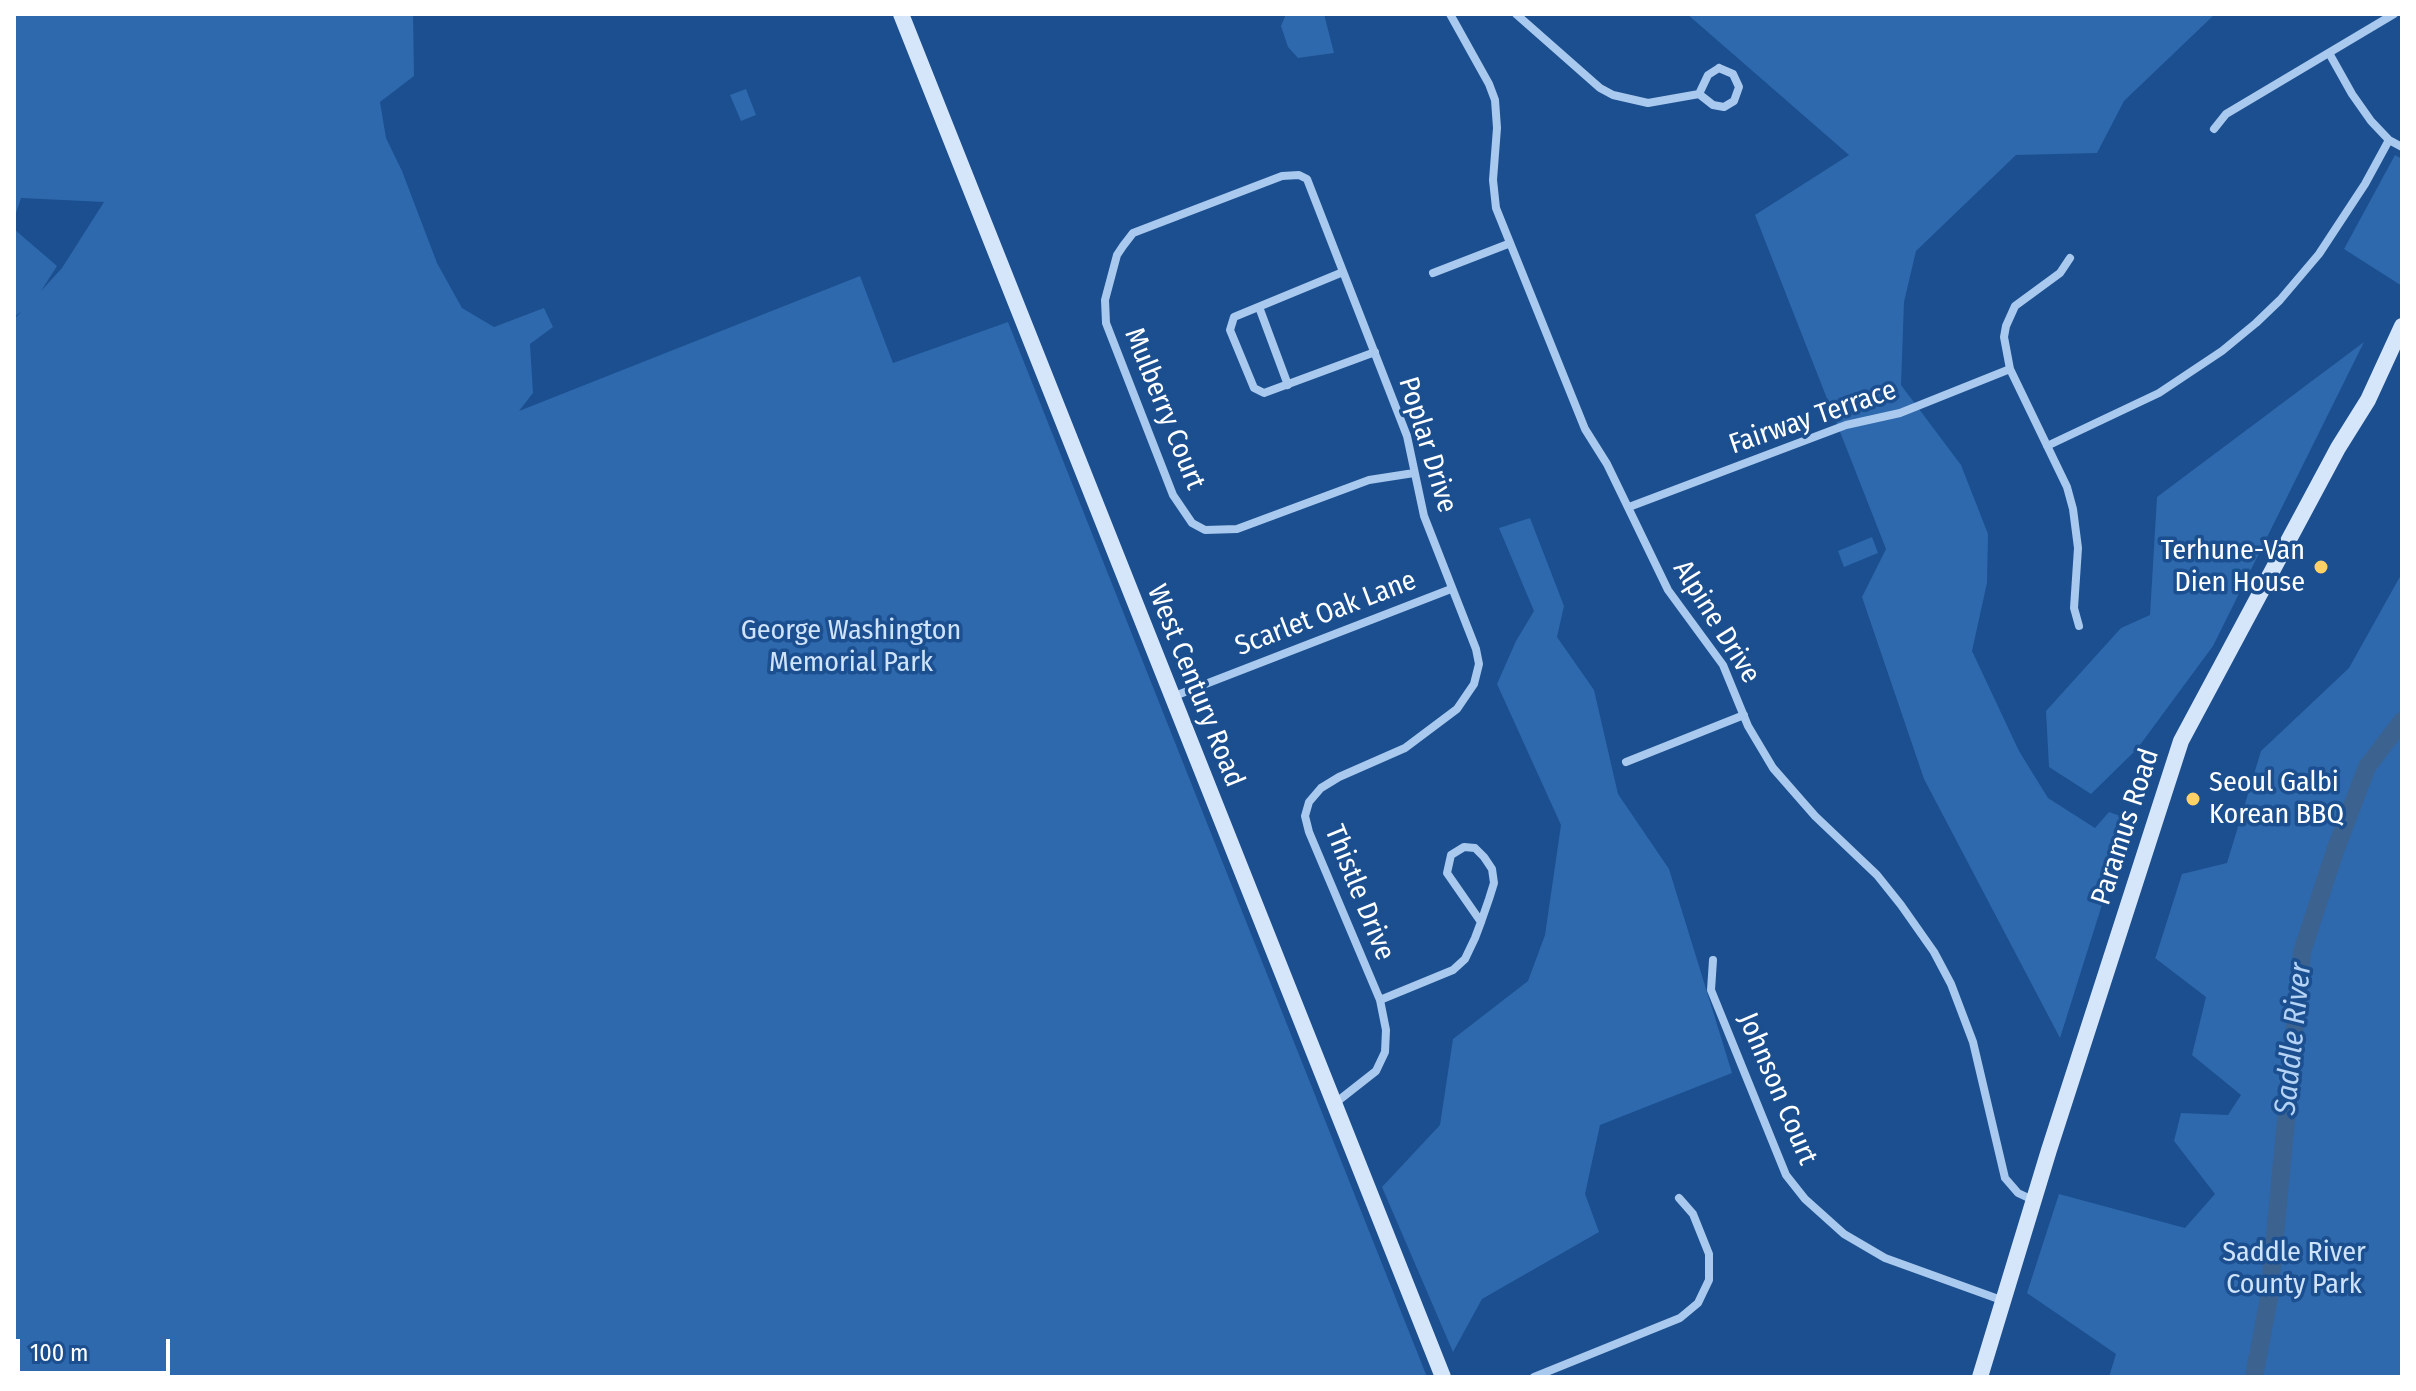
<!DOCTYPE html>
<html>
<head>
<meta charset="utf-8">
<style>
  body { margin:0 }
  #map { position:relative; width:2416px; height:1391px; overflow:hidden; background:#1b4f8f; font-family:"Fira Sans Condensed",sans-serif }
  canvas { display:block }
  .frame { position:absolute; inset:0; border:16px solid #fff; pointer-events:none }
  .scale { position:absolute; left:16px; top:1339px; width:154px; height:36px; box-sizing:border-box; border:4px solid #fff; border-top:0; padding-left:10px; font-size:24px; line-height:28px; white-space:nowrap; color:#fff; -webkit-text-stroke:6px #1b4f8f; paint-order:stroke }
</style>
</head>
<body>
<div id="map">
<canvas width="2416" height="1391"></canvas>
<div class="frame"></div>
<div class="scale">100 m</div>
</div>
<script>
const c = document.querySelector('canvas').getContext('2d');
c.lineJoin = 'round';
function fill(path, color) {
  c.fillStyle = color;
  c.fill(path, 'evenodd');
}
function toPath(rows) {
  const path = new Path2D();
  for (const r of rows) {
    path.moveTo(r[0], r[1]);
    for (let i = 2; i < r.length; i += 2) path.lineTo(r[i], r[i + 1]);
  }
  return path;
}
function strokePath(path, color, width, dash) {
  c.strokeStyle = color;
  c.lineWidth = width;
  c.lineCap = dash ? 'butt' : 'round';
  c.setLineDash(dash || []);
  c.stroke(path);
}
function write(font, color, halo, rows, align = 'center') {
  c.font = font + ' "Fira Sans Condensed",sans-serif';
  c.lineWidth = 7;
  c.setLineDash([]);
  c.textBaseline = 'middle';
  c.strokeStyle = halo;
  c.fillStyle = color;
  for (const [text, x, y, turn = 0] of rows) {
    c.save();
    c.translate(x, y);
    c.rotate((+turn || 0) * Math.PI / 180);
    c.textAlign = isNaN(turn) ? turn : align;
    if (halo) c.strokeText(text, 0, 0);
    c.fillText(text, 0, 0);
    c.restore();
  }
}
fill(toPath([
  [14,14,413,14,414,76,380,102,386,138,402,171,437,263,462,308,494,327,544,308,553,327,530,344,533,393,519,411,860,276,893,363,1008,322,1427,1377,14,1377,14,319,22,311,14,317,14,229,57,266,41,291,62,268,104,202,21,198,14,219],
  [1286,14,1324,14,1334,53,1298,58,1288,47,1281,26],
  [1687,14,2215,14,2124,101,2097,153,2016,155,1916,251,1904,302,1901,385,1961,465,1988,534,1987,583,1972,651,2019,751,2048,798,2095,828,2109,812,2129,819,2060,1038,1924,779,1862,597,1886,549,1755,215,1849,155],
  [746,89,756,115,741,121,730,95],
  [2395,155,2402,159,2402,286,2344,249],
  [2364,342,2213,646,2137,749,2091,794,2049,767,2046,711,2121,628,2150,615,2157,497],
  [1530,518,1564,606,1557,637,1594,690,1618,794,1669,869,1732,1073,1600,1125,1585,1194,1599,1232,1482,1299,1453,1352,1382,1187,1440,1125,1453,1039,1528,981,1545,935,1561,825,1497,684,1516,641,1534,611,1499,528],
  [1872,537,1878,553,1844,567,1838,551],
  [2402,573,2402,1377,2109,1377,2116,1354,2027,1293,2059,1194,2185,1228,2215,1194,2174,1141,2181,1113,2228,1115,2241,1095,2192,1055,2206,997,2155,958,2156,956,2182,874,2227,863,2261,751,2349,668]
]), '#2e69ad');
strokePath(toPath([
  [2254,1377,2269,1298,2302,952,2335,851,2367,767,2402,721]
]), '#3c6290', 18);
strokePath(toPath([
  [1450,14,1489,84,1495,100,1497,128,1493,180,1496,208,1585,429,1607,464,1668,590,1723,665,1748,726,1773,768,1815,816,1877,875,1901,905,1934,952,1951,984,1973,1042,2005,1178,2018,1193,2035,1201],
  [1516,14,1600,88,1613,95,1648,103,1699,94],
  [2329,53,2352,94,2371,121,2389,140,2402,147],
  [1719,68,1733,74,1739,87,1734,101,1724,107,1713,105,1699,94,1708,75,1719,68],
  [2214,129,2226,114,2394,14],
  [2070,258,2060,273,2015,306,2006,326,2004,337,2010,369,2067,487,2073,509,2078,548,2074,608,2079,626],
  [1343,272,1234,317,1230,330,1254,388,1264,393,1375,352],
  [1433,273,1508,244],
  [1259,307,1288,385],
  [2047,446,2159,393,2222,351,2256,323,2280,300,2319,254,2365,184,2389,140],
  [1629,507,1846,425,1900,413,2010,369],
  [1172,697,1451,589],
  [1626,762,1744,715],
  [1713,960,1711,990,1786,1175,1805,1199,1844,1234,1885,1258,2004,1301],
  [1380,1000,1453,970,1465,959,1475,938,1481,922,1489,899,1494,883,1492,869,1484,857,1475,848,1464,847,1451,855,1447,873,1481,922],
  [1334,1104,1376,1071,1385,1052,1386,1030,1380,1000,1309,832,1305,816,1309,802,1321,788,1339,777,1405,748,1457,709,1474,684,1479,664,1476,649,1424,516,1407,436,1307,179,1299,175,1282,176,1133,233,1123,246,1117,255,1105,300,1106,323,1173,495,1192,523,1205,530,1237,529,1369,480,1414,473],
  [1534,1377,1680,1318,1698,1303,1709,1280,1709,1254,1693,1214,1679,1198]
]), '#a9c9ee', 8);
strokePath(toPath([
  [901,14,1443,1377],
  [1980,1377,2049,1150,2181,741,2338,448,2368,400,2402,326]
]), '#d6e6fa', 16);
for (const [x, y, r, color] of [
  [2321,567,8,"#ffd166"],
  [2193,799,8,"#ffd166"]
]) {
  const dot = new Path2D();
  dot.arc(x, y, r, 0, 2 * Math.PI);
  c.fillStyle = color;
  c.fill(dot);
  strokePath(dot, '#1b4f8f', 3);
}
write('28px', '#fff', '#1b4f8f', [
  ["Mulberry Court",1164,409,68],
  ["Fairway Terrace",1813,418,-19],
  ["Poplar Drive",1427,445,73],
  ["Scarlet Oak Lane",1326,614,-21],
  ["Alpine Drive",1716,622,58],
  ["West Century Road",1195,686,68],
  ["Paramus Road",2126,827,-72],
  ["Thistle Drive",1359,893,68],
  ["Johnson Court",1777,1089,67]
]);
write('28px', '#fff', '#1b4f8f', [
  ["Terhune-Van",2305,551],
  ["Dien House",2305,583],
  ["Seoul Galbi",2209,783,"left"],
  ["Korean BBQ",2209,815,"left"]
], 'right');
write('28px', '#cfe3fa', '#1b4f8f', [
  ["George Washington",851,631],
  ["Memorial Park",851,663],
  ["Saddle River",2294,1253],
  ["County Park",2294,1285]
]);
write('italic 30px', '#b5d3f5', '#1b4f8f', [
  ["Saddle River",2294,1039,-84]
]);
</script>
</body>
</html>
